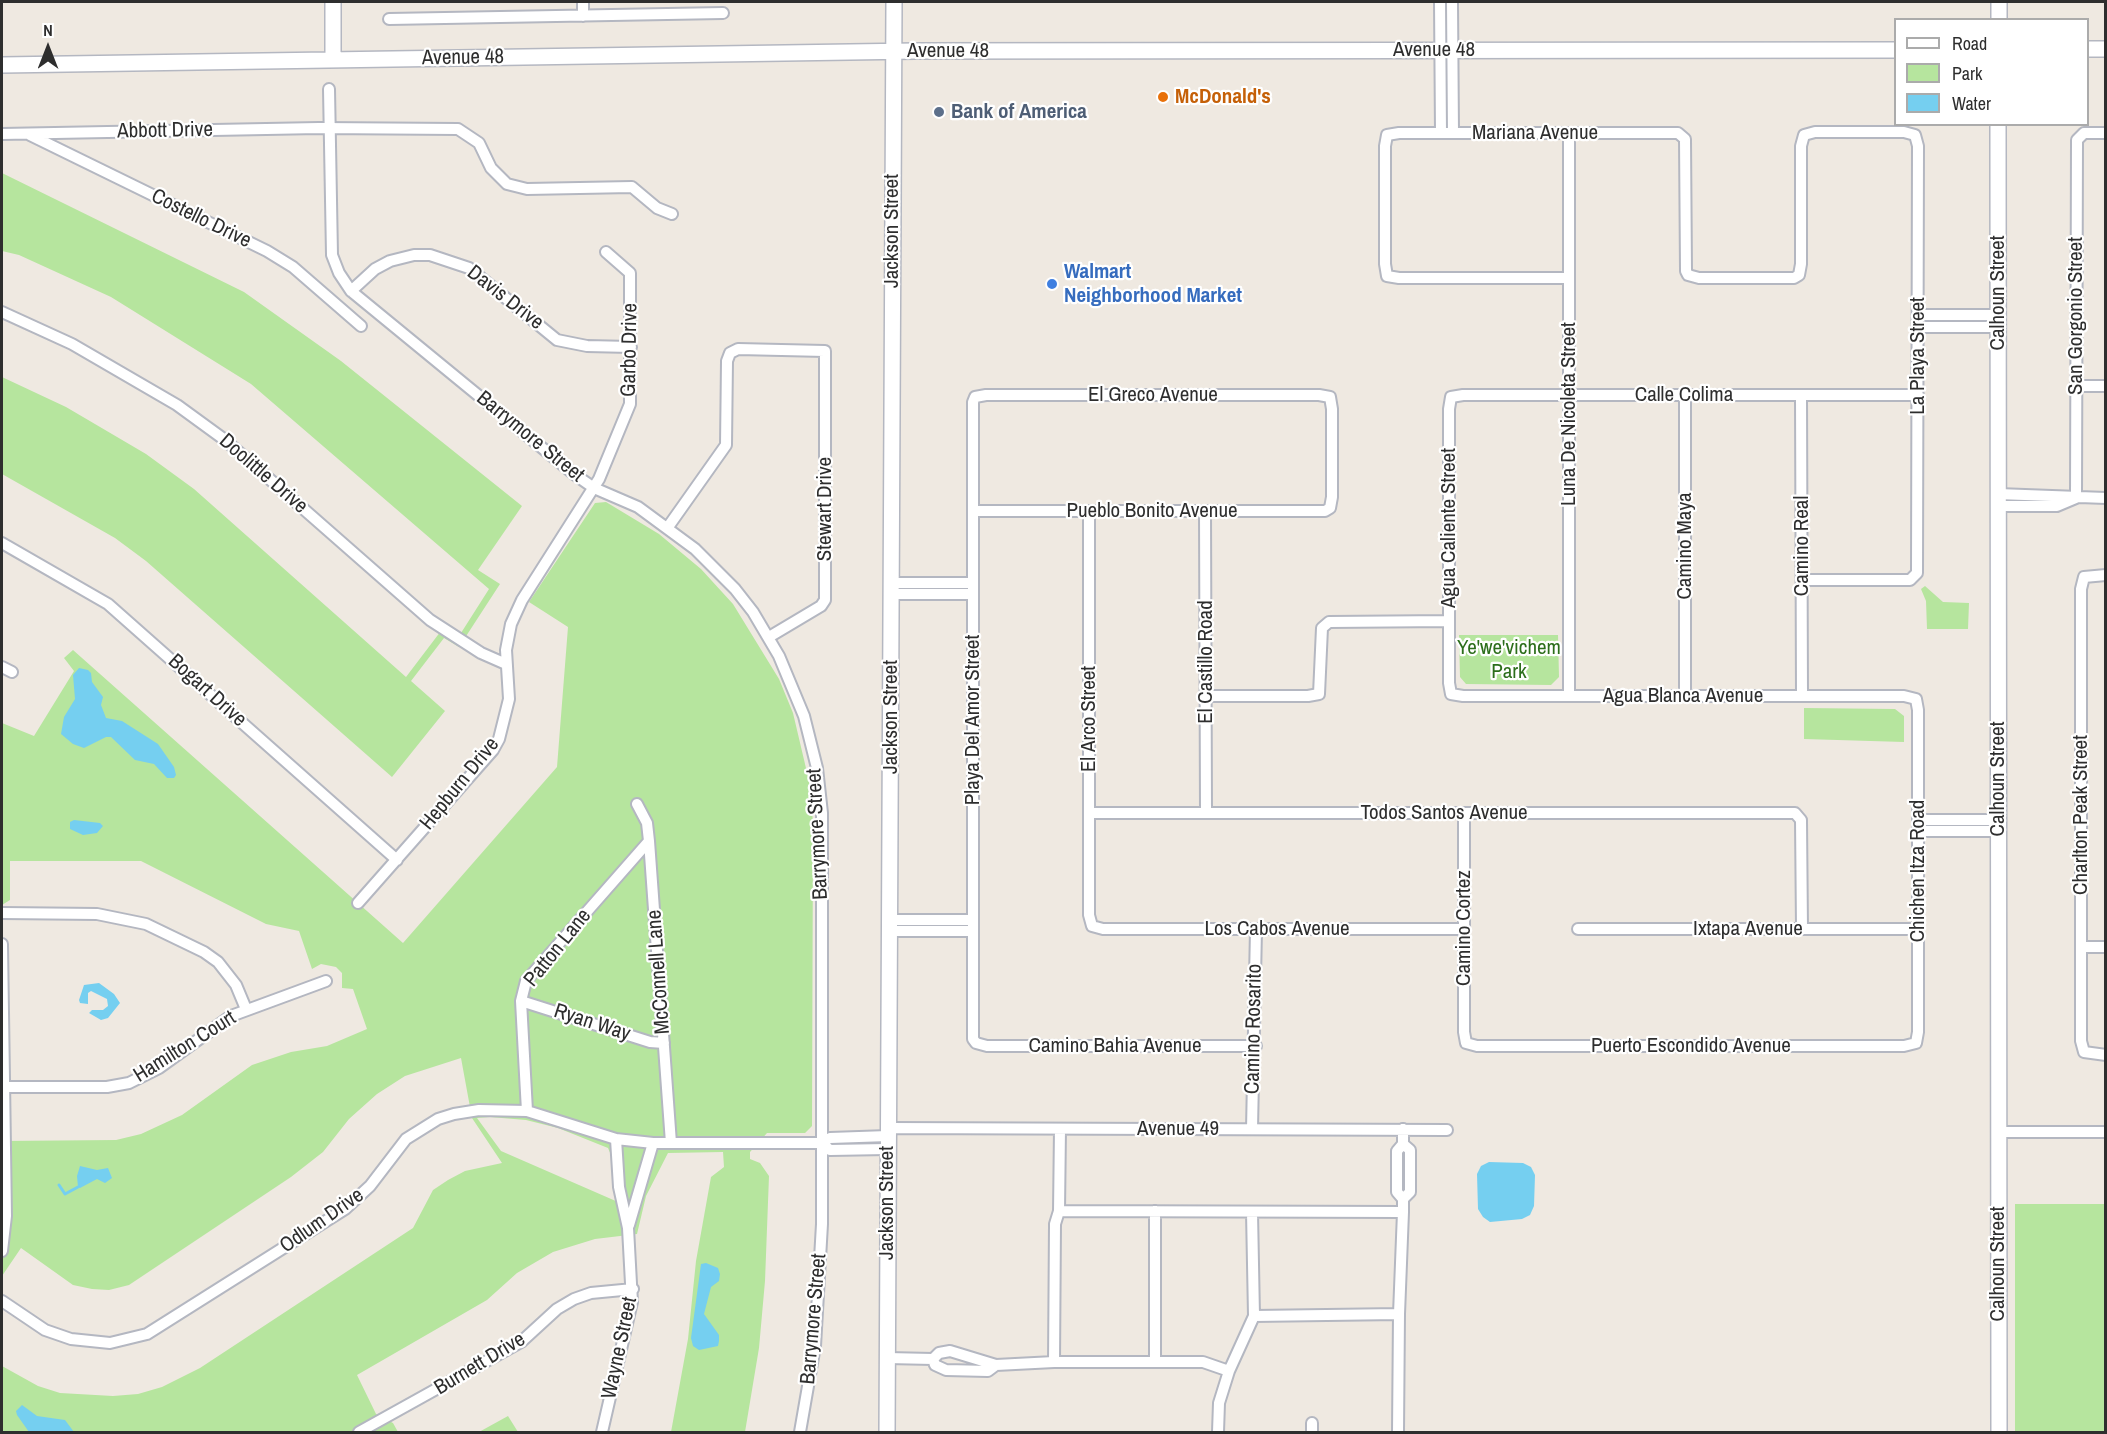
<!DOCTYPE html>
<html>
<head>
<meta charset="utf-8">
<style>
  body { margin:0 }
  #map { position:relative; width:2107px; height:1434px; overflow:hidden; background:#efe9e1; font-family:"Archivo Narrow",sans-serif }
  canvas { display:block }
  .frame { position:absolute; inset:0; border:3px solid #2e2e2e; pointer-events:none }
  .legend { position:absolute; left:1894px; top:18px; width:195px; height:108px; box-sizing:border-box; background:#fff; border:2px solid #ababab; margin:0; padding:8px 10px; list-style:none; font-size:18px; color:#2e2e2e }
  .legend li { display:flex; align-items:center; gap:12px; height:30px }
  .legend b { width:30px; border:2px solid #ababab }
  .north { position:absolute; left:18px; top:18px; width:60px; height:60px; -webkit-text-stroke:4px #fff; paint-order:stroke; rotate:0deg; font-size:16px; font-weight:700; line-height:24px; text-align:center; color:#2e2e2e }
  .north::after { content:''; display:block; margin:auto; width:21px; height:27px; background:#2e2e2e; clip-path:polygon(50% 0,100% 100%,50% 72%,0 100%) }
</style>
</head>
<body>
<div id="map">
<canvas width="2107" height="1434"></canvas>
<div class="frame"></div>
<ul class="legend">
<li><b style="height:8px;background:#fff"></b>Road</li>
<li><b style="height:16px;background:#b6e59e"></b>Park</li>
<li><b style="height:16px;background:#75cff0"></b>Water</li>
</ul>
<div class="north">N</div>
</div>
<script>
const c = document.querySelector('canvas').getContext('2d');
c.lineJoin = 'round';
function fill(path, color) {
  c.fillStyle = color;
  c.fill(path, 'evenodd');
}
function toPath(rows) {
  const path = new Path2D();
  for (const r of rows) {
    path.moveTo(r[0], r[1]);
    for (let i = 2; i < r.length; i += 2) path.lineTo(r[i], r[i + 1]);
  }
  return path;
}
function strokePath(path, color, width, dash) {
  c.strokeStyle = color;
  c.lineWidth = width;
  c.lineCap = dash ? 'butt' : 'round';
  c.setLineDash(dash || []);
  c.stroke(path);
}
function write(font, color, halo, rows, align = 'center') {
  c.font = font + ' "Archivo Narrow",sans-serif';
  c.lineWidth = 4.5;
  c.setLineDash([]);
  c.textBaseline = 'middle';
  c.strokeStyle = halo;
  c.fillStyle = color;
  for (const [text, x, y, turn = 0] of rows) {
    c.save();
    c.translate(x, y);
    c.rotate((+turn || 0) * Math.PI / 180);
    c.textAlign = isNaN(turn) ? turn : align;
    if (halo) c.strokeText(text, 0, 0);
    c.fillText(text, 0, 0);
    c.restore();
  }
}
fill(toPath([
  [2,173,244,292,341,361,522,506,478,570,500,584,459,647,444,638,411,681,445,711,392,777,146,561,115,538,2,474,2,377,66,407,146,454,194,489,406,677,447,623,461,633,489,589,251,384,111,297,19,255,2,251],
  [606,502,659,534,701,569,733,604,779,679,793,713,809,781,813,822,812,1126,805,1133,767,1133,750,1152,750,1159,760,1163,769,1176,765,1281,759,1348,745,1432,671,1432,688,1339,696,1261,711,1177,724,1167,723,1152,668,1153,646,1196,637,1234,595,1239,553,1252,517,1273,487,1300,357,1375,376,1414,393,1423,398,1432,2,1432,2,1366,38,1386,60,1393,113,1396,138,1394,162,1387,200,1368,413,1228,433,1190,448,1180,465,1171,502,1163,472,1118,461,1058,405,1076,377,1094,349,1119,323,1152,291,1177,129,1285,109,1290,92,1289,73,1285,21,1248,2,1276,2,1141,116,1140,141,1134,182,1115,252,1065,291,1052,327,1046,367,1029,353,989,342,988,342,973,336,967,321,964,312,969,299,931,266,924,141,861,10,861,10,900,2,905,2,723,34,736,74,671,64,658,73,650,403,943,557,767,568,627,529,602,595,503],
  [490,1117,526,1120,558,1128,608,1148,611,1155,618,1202,501,1151,477,1118],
  [1925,586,1943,602,1969,603,1968,629,1927,629,1926,601,1921,589],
  [1459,635,1558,635,1559,677,1551,685,1466,684,1460,677],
  [1804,708,1895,709,1904,716,1904,742,1804,739],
  [2015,1204,2105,1204,2105,1432,2015,1432],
  [508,1416,518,1432,479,1432]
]), '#b6e59e');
fill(toPath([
  [79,668,88,670,91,673,92,682,103,697,101,705,106,718,122,721,158,744,174,767,176,775,174,778,167,778,154,764,135,760,111,737,106,737,84,748,73,744,61,734,64,717,75,699,73,675],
  [74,820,100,823,103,826,97,833,83,835,70,829,70,822],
  [99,983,114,994,120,1003,108,1018,101,1020,89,1013,92,1010,103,1010,108,1006,107,999,91,991,88,993,88,1004,80,1003,79,1000,84,985],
  [1489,1162,1523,1163,1531,1167,1535,1175,1534,1206,1530,1215,1522,1219,1490,1222,1483,1217,1478,1209,1477,1174,1481,1166],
  [80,1166,97,1170,108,1168,112,1178,105,1183,97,1179,80,1188,78,1187,77,1176],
  [706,1263,718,1268,720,1274,719,1281,711,1287,704,1314,719,1335,719,1341,718,1346,699,1350,693,1346,691,1338,701,1264],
  [22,1405,37,1416,65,1420,74,1432,29,1432,17,1415,16,1411]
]), '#75cff0');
strokePath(toPath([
  [59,1185,65,1194,78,1187]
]), '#75cff0', 3);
const street = toPath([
  [583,2,583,16],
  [1440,2,1441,133],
  [1452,2,1453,133],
  [389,19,723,13],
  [329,89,332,255,339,273,351,291,574,474,594,488,638,507,695,549,735,589,753,612,779,656,804,716,817,768,822,813,822,1224,815,1346,800,1432],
  [1569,133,1569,696],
  [2,134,319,128,458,129,479,143,491,168,507,184,527,189,632,187,657,208,672,214],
  [30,135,267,251,293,267,361,326],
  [1569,278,1399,278,1387,276,1385,264,1385,146,1387,135,1399,133,1678,133,1685,139,1686,271,1688,275,1699,278,1794,278,1799,275,1801,264,1801,146,1804,135,1815,132,1904,132,1915,135,1918,146,1917,573,1910,580,1802,580],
  [351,291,375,269,390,261,414,255,430,255,469,268,557,340,587,346,631,347],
  [2,312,72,344,177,405,225,440,430,620,481,653,506,664],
  [1918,315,1998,315],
  [1918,327,1998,327],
  [2076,386,2106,386],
  [1685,395,1685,696],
  [1801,395,1802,696],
  [1998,494,2106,498],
  [2076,498,2077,140,2084,133,2106,133],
  [1998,506,2057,506,2076,498],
  [973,511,1325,511,1330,508,1332,497,1332,409,1330,397,1319,395,986,395,975,397,973,402,973,1039,976,1043,987,1046,1256,1046],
  [1089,511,1089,915,1092,926,1103,929,1464,929],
  [1205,511,1206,813],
  [668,527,726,445,727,361,730,353,738,349,825,351,825,600,821,606,769,637],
  [2,543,108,604,397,860],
  [2106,575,2084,577,2081,589,2081,1041,2084,1052,2106,1055],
  [892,583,973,583],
  [892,594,973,594],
  [2,667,12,672],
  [1206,696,1308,696,1319,694,1322,628,1329,622,1449,621],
  [637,804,647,823,649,841,671,1143],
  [1089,813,1795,813,1801,820,1802,929],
  [1464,813,1464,1032,1466,1043,1477,1046,1904,1046,1916,1043,1918,1032,1918,710,1916,699,1904,696,1463,696,1451,694,1449,683,1449,409,1451,397,1463,395,1918,395],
  [1918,820,1998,820],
  [1918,831,1998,831],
  [358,903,493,750,499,739,509,699,506,650,511,624,522,600,599,479,630,404,630,273,606,252],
  [2,913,97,914,146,924,204,952,218,962,236,985,246,1009],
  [891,920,973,920],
  [1578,929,1918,929],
  [891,931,973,931],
  [2,944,6,1216,2,1251],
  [2081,947,2106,947],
  [521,1001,650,1042,664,1043],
  [4,1087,107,1087,129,1083,159,1068,231,1016,326,981],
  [527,1111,521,1001,526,981,649,841],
  [888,1128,1447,1130],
  [1060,1129,1059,1211,1403,1212,1403,1199,1397,1192,1397,1151,1403,1144,1403,1129],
  [1252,1129,1256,929],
  [1998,1132,2106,1132],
  [821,1143,830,1150,887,1149],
  [1403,1144,1410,1150,1410,1192,1403,1199],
  [1059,1211,1055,1224,1054,1362,1155,1362,1155,1211],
  [1252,1212,1254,1316,1399,1314,1403,1212],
  [629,1225,653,1143],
  [2,1301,45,1330,71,1339,110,1343,147,1334,345,1209,370,1186,406,1139,438,1119,454,1114,479,1110,527,1111,616,1139,653,1143,821,1143,830,1138,888,1136],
  [887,1358,933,1359,939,1353,950,1351,996,1365,1054,1362],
  [933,1359,935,1365,946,1370,988,1371,996,1365],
  [1155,1362,1203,1362,1229,1371],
  [1312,1423,1312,1432],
  [359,1432,521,1342,557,1309,574,1299,591,1293,633,1289],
  [602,1432,632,1302,628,1228,619,1187,616,1139],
  [1218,1432,1219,1403,1229,1371,1254,1316],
  [1398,1432,1399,1314]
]);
const secondary = toPath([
  [333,2,333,60],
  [1999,2,1999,20],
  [2088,49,2106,49],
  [2,65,915,51,1896,50],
  [1998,124,1999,1432],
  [887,1432,894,2]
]);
strokePath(street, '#b4b7c1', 14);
strokePath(secondary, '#b4b7c1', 18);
strokePath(street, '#fff', 10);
strokePath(secondary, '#fff', 15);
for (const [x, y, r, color] of [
  [1163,97,6,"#e8710a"],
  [939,112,6,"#5c6f8a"],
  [1052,284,6,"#3f7fe0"]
]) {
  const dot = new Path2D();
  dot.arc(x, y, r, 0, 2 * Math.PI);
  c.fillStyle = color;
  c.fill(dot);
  strokePath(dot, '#fff', 2);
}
write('21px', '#2e2e2e', '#fff', [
  ["Avenue 48",1434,50],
  ["Avenue 48",948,51],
  ["Avenue 48",463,58,-1],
  ["Abbott Drive",165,131,-1],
  ["Mariana Avenue",1535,133],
  ["Costello Drive",201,219,26],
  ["Jackson Street",892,231,-90],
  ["Calhoun Street",1998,293,-90],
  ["Davis Drive",505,298,38],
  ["San Gorgonio Street",2076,316,-90],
  ["Garbo Drive",630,350,-89],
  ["La Playa Street",1918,356,-90],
  ["El Greco Avenue",1153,395],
  ["Calle Colima",1684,395],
  ["Luna De Nicoleta Street",1569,414,-90],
  ["Barrymore Street",530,437,39],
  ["Doolittle Drive",263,474,41],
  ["Stewart Drive",825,509,-90],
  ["Pueblo Bonito Avenue",1152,511],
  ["Agua Caliente Street",1449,528,-90],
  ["Camino Maya",1685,546,-90],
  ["Camino Real",1802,546,-90],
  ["El Castillo Road",1206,662,-90],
  ["Bogart Drive",207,691,42],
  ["Agua Blanca Avenue",1683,696],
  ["Jackson Street",891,717,-90],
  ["El Arco Street",1089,719,-90],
  ["Playa Del Amor Street",973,720,-90],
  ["Calhoun Street",1998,779,-90],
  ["Hepburn Drive",460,784,-51],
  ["Todos Santos Avenue",1444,813],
  ["Charlton Peak Street",2081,815,-90],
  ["Barrymore Street",818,834,-93],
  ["Chichen Itza Road",1918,871,-90],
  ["Camino Cortez",1464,928,-90],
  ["Los Cabos Avenue",1277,929],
  ["Ixtapa Avenue",1748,929],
  ["Patton Lane",558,948,-51],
  ["McConnell Lane",659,972,-94],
  ["Ryan Way",592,1023,18],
  ["Camino Rosarito",1254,1029,-89],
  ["Camino Bahia Avenue",1115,1046],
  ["Puerto Escondido Avenue",1691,1046],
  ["Hamilton Court",185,1047,-32],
  ["Avenue 49",1178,1129],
  ["Jackson Street",887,1203,-90],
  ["Odlum Drive",322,1221,-35],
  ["Calhoun Street",1998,1264,-90],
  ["Barrymore Street",814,1319,-85],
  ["Wayne Street",620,1348,-78],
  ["Burnett Drive",480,1364,-31]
]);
write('bold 21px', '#c56008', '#fff', [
  ["McDonald's",1175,97]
], 'left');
write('bold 21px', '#4e5e75', '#fff', [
  ["Bank of America",951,112]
], 'left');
write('bold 21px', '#366cbe', '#fff', [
  ["Walmart",1064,272],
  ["Neighborhood Market",1064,296]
], 'left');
write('21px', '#2c6e1b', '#fff', [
  ["Ye'we'vichem",1509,648],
  ["Park",1509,672]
]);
</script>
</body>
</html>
